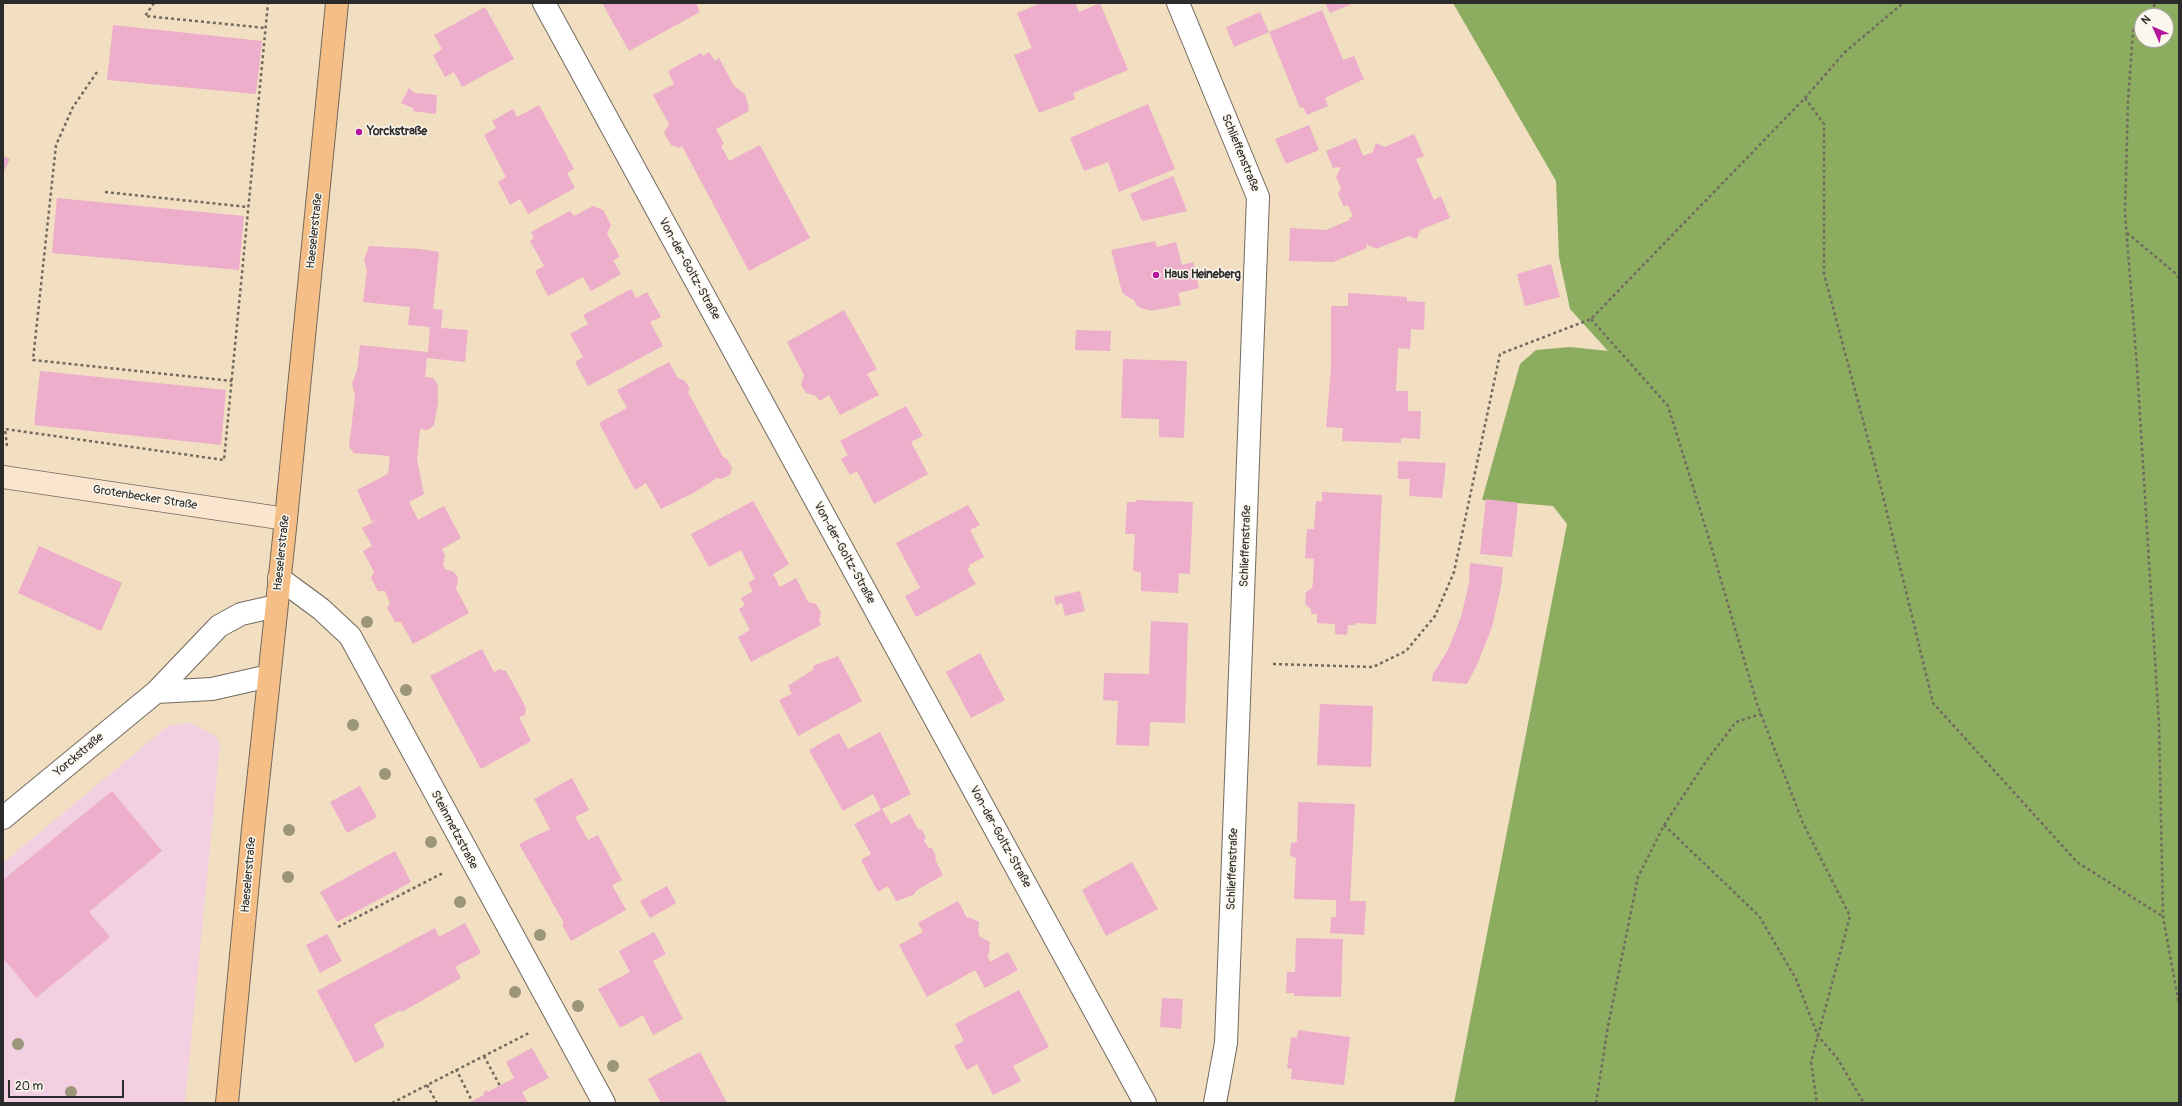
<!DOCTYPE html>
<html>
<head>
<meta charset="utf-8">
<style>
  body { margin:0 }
  #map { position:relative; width:2182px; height:1106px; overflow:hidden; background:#f2dec0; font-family:Pangolin,sans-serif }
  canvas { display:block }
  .frame { position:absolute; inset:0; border:4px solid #2b2b2b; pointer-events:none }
  .north { position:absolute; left:2134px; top:8px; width:40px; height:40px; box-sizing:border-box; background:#fbf7ec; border:1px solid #a8a59f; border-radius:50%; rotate:315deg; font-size:11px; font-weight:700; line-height:16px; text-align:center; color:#2b2b2b }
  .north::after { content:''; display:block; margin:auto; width:14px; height:18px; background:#b5179e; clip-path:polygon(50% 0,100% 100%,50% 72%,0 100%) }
  .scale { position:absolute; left:8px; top:1080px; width:116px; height:18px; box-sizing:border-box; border:2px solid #2b2b2b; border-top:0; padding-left:5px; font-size:12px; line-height:14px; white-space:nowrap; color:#2b2b2b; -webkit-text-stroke:3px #fbf7ec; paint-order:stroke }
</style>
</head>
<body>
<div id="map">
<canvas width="2182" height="1106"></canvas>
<div class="frame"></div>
<div class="north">N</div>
<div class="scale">20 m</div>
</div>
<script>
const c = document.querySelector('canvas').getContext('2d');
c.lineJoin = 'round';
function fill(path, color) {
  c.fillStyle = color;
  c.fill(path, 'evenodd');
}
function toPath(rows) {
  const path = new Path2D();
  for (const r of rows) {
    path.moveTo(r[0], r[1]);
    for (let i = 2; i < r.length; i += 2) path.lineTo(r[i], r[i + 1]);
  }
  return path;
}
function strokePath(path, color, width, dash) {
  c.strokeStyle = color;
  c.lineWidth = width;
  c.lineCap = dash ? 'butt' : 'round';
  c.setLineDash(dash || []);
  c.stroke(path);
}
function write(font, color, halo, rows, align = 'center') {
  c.font = font + ' Pangolin,sans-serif';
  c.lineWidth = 3;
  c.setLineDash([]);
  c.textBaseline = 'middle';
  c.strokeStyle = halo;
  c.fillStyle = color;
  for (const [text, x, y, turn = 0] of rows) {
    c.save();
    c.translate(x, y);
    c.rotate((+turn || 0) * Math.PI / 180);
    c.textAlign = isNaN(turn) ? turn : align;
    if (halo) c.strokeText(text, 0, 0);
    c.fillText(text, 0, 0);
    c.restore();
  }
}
fill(toPath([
  [191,723,216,736,220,744,185,1103,3,1103,3,863,168,726]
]), '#f2cfe1');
fill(toPath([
  [1453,3,2179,3,2179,1103,1454,1103,1567,524,1553,506,1482,500,1520,364,1536,350,1570,347,1608,351,1570,309,1559,257,1556,181],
  [2142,16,2166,16,2166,40,2142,40]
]), '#8cac60');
fill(toPath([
  [602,3,696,3,700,12,629,51],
  [1041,3,1075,3,1079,12,1100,3,1128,70,1073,93,1075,99,1039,113,1014,55,1032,48,1017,13],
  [1325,3,1354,3,1330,13],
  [485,7,514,59,462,87,454,72,445,77,433,55,442,49,434,35],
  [1322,10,1343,60,1354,56,1364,79,1325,98,1328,106,1307,115,1303,107,1300,108,1269,32],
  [1260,12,1269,32,1234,47,1226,27],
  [113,25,262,41,256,94,107,80],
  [709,52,715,61,719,58,734,86,745,94,748,105,749,111,716,129,724,144,721,146,729,161,760,145,810,238,749,271,682,146,679,148,671,145,664,133,669,124,653,95,674,84,668,71,701,53,703,56],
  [409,88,415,93,437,95,436,114,413,111,413,108,401,103],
  [1148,104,1175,169,1119,192,1108,162,1084,171,1070,138],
  [539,105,574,169,567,173,575,188,528,214,520,199,510,205,498,182,506,177,484,135,496,128,492,121,513,109,517,117],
  [1309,125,1319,150,1286,164,1275,139],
  [1414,134,1424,156,1416,159,1434,200,1441,196,1450,218,1420,230,1417,239,1409,236,1376,249,1366,244,1367,248,1333,262,1289,261,1290,228,1326,230,1350,220,1349,218,1353,216,1348,205,1344,207,1338,194,1341,188,1336,177,1341,167,1333,168,1326,151,1356,138,1363,156,1373,152,1376,143,1385,147],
  [3,156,10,159,3,174],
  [1173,176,1187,211,1142,221,1130,194],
  [57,198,244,216,239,270,52,253],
  [593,206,603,210,611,225,607,234,620,257,613,260,621,274,591,291,583,277,548,296,535,271,544,266,530,241,534,238,531,232,570,211,574,216],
  [1155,241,1157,247,1176,242,1182,265,1193,262,1199,288,1178,293,1181,305,1151,311,1150,310,1143,309,1137,306,1134,300,1126,296,1122,292,1111,250],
  [369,246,420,249,439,252,433,309,443,310,441,328,468,330,465,362,427,358,425,377,433,378,438,385,438,403,434,425,428,430,420,429,417,459,424,494,409,502,418,520,444,506,461,538,442,549,445,555,443,564,445,569,454,572,457,576,458,581,456,589,469,613,413,644,401,622,395,622,387,608,390,603,385,591,378,591,371,578,374,572,363,551,372,546,362,528,386,515,372,522,357,490,388,474,390,456,354,453,349,447,355,396,352,383,357,371,360,345,428,352,430,327,408,325,410,307,363,302,367,270,364,260],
  [1551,264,1560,297,1525,306,1517,274],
  [631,289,636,298,647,292,661,317,650,322,663,346,588,386,575,362,583,357,570,334,588,324,583,315],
  [1348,293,1407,297,1407,301,1425,302,1424,330,1411,329,1410,349,1398,348,1397,369,1396,391,1408,391,1408,411,1421,411,1420,439,1401,438,1401,443,1342,441,1343,428,1326,427,1331,367,1331,306,1348,306],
  [844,310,877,369,867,374,879,395,840,415,829,395,820,401,816,396,806,393,801,385,804,375,787,342],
  [1076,330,1111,331,1110,351,1075,350],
  [1123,359,1187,361,1184,438,1159,437,1159,419,1121,418],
  [669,362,677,377,685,381,690,389,688,392,723,457,727,459,732,468,730,475,721,479,717,478,695,492,661,509,646,483,635,490,599,423,627,408,617,390],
  [40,371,226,390,221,445,34,425],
  [906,406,923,436,911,442,928,474,874,504,857,471,850,475,841,459,848,455,840,441],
  [1398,461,1446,463,1442,498,1409,496,1410,479,1398,479],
  [1322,492,1382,495,1376,624,1355,623,1355,625,1348,625,1347,635,1335,634,1335,624,1317,623,1317,614,1311,614,1311,609,1305,604,1306,592,1312,588,1313,583,1314,559,1305,558,1307,529,1314,529,1316,501,1322,501],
  [1486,499,1518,503,1512,557,1480,554],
  [1136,500,1193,502,1190,574,1179,573,1178,593,1141,591,1141,572,1133,571,1135,534,1125,534,1127,502,1136,502],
  [753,501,789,564,773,574,780,587,796,578,808,602,816,604,821,613,819,621,821,625,751,662,738,637,750,630,739,609,745,605,741,598,753,591,748,583,755,579,741,550,709,567,691,534],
  [968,505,980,525,970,530,984,557,969,565,970,567,967,569,976,584,916,617,905,596,920,588,896,543],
  [39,546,122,583,101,631,18,593],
  [1470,563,1503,567,1501,587,1492,627,1477,665,1467,684,1432,681,1433,674,1448,650,1461,617,1469,583],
  [1080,591,1085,611,1065,616,1062,603,1056,605,1054,597],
  [1151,621,1188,623,1185,723,1150,722,1149,746,1116,745,1118,701,1103,700,1104,673,1149,674],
  [482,649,494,672,500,669,506,671,516,689,526,708,525,715,519,717,531,741,481,769,430,676],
  [980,653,1005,700,971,718,946,672],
  [838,656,862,701,798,736,779,700,792,694,788,686,814,669,813,666],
  [1320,704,1373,706,1371,767,1317,765],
  [880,732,911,794,882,809,891,824,910,814,918,829,922,830,926,838,924,841,929,848,932,848,936,856,935,859,943,875,917,890,913,895,896,901,888,886,878,892,861,860,871,854,854,824,881,810,873,794,843,811,809,750,839,733,848,749],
  [572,778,589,810,575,817,588,840,598,835,622,880,612,885,626,910,571,941,562,925,564,923,519,844,550,829,534,799],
  [360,786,377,817,347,833,330,802],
  [112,791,162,851,89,912,110,937,36,998,3,958,3,880],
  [1298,802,1355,804,1350,901,1366,901,1364,935,1330,933,1331,917,1336,917,1336,900,1294,899,1296,858,1290,856,1291,843,1297,842],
  [395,851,411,882,337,922,320,892],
  [1132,862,1158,909,1106,936,1082,890],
  [667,886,676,903,650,918,640,901],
  [958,901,967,918,969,917,979,922,978,932,980,937,990,942,989,953,987,954,990,962,1008,952,1018,970,985,988,975,970,927,997,899,945,923,932,918,923],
  [465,923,481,953,455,967,461,978,402,1012,401,1010,376,1023,374,1026,385,1046,355,1063,317,991,435,928,439,937],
  [654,932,666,954,653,961,683,1019,653,1035,643,1015,620,1028,598,989,630,972,619,951],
  [327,934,342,961,320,973,306,945],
  [1296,938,1343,939,1341,997,1294,996,1294,993,1286,993,1287,972,1295,972],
  [1019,990,1049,1047,1013,1066,1021,1081,993,1095,977,1064,967,1070,954,1046,964,1041,955,1024],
  [1162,998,1183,999,1181,1029,1160,1027],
  [1298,1030,1350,1037,1344,1085,1291,1079,1292,1069,1287,1068,1291,1037,1297,1038],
  [532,1048,549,1078,522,1092,528,1103,468,1103,484,1095,483,1093,487,1090,488,1092,514,1078,506,1062],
  [700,1052,727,1103,661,1103,648,1079]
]), '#ecaecb');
const street = toPath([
  [544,3,1145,1103],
  [1178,3,1258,197,1226,1043,1215,1103],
  [279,578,321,609,350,636,604,1103],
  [156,692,212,689,269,676],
  [3,818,156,692,219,626,241,614,276,606]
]);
const secondary = toPath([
  [3,477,286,519]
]);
const primary = toPath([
  [227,1103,253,829,286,519,337,3]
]);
strokePath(street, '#716a5f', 24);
strokePath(secondary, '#716a5f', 24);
strokePath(primary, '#716a5f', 24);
strokePath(toPath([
  [154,3,145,16,266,28],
  [2146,16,2156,3],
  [2142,20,2133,31,2128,101,2125,213,2137,367,2159,724,2163,917,2179,1004],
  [97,72,73,107,56,145,33,360,232,381],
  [1805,98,1824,124,1824,274,1880,484,1933,703,2077,862,2162,916],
  [105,192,248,207],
  [2127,233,2174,272,2179,278],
  [1591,319,1668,406,1707,532,1757,704,1803,823,1850,916,1811,1062,1817,1103],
  [7,446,5,429,224,460,268,3],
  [1273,664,1373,667,1406,651,1435,616,1454,572,1500,354,1591,319,1805,98,1844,53,1903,3],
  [1664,825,1759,916,1796,979,1818,1036,1837,1058,1864,1103],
  [338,927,443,873],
  [484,1056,500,1086],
  [456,1069,472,1101],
  [427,1085,437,1103],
  [392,1103,529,1033],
  [1596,1103,1608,1026,1638,877,1664,825,1707,760,1736,722,1761,714]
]), '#716a5f', 2.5, [3, 3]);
strokePath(street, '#fff', 22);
strokePath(secondary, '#fbe5cf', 22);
strokePath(primary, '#f6be87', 22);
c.fillStyle = '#9b9579';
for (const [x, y] of [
  [367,622],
  [406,690],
  [353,725],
  [385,774],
  [289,830],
  [431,842],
  [288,877],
  [460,902],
  [540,935],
  [515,992],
  [578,1006],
  [18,1044],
  [613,1066],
  [71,1092]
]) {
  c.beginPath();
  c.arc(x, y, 6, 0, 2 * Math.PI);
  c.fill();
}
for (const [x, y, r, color] of [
  [359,132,4,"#b5179e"],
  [1156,275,4,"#b5179e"]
]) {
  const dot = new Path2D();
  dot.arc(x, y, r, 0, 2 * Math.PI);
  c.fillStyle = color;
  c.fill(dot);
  strokePath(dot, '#fbf7ec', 1.5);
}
write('bold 12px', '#2b2b2b', '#fbf7ec', [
  ["Yorckstraße",367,132],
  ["Haus Heineberg",1164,275]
], 'left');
write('12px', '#2b2b2b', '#fbf7ec', [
  ["Schlieffenstraße",1240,153,68],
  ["Haeselerstraße",315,231,-84],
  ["Von-der-Goltz-Straße",689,269,61],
  ["Grotenbecker Straße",145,498,9],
  ["Schlieffenstraße",1246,546,-88],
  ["Haeselerstraße",282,553,-84],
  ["Von-der-Goltz-Straße",844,553,61],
  ["Yorckstraße",79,755,-40],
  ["Steinmetzstraße",454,830,62],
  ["Von-der-Goltz-Straße",1000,837,61],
  ["Schlieffenstraße",1233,869,-88],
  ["Haeselerstraße",249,875,-85]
]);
</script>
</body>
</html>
